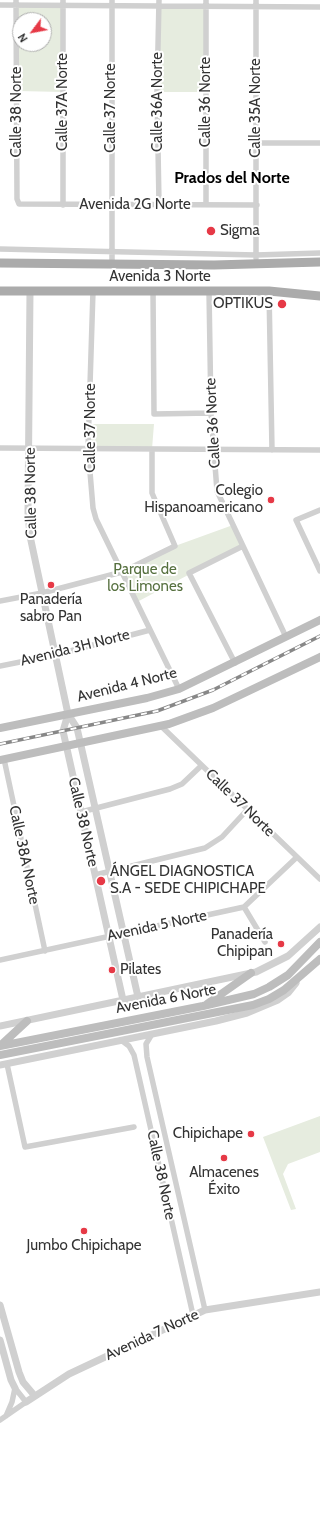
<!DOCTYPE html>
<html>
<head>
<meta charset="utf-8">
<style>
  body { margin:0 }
  #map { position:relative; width:320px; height:1518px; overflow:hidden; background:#fff; font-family:Cabin,sans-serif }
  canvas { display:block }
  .north { position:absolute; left:12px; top:12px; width:40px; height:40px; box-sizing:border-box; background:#fff; border:1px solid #adadad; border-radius:50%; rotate:238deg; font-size:11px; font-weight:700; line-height:16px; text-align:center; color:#333 }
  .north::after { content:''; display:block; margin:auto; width:14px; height:18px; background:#e63946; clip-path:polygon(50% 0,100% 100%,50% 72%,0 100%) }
</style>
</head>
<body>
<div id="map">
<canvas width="320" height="1518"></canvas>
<div class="north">N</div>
</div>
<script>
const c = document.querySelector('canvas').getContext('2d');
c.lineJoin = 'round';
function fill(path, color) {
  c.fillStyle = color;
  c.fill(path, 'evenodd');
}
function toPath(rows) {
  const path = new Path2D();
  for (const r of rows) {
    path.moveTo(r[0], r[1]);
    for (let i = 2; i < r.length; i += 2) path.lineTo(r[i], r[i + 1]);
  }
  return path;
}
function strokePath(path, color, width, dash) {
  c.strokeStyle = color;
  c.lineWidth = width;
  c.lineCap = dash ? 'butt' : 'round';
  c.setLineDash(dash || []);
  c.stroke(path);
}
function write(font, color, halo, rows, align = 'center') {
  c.font = font + ' Cabin,sans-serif';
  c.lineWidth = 4;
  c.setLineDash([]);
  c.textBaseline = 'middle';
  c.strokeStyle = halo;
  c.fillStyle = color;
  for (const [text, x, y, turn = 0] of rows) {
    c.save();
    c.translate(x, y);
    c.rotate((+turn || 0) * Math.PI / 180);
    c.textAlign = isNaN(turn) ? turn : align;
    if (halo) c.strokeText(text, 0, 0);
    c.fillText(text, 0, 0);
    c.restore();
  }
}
fill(toPath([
  [63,5,64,92,17,91,16,6],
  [20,20,44,20,44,44,20,44],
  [159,6,206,7,206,92,157,92],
  [89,424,154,424,152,449,88,448],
  [233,525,243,546,137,602,122,572,175,546],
  [320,1116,320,1152,288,1164,283,1174,296,1209,291,1210,263,1137]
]), '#e6ecdf');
strokePath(toPath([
  [16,0,17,199,19,204,257,205],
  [63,0,63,205],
  [112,0,112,264],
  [159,0,157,92,159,204],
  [206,0,206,205],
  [0,5,320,7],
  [256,143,320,143],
  [0,249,256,255,320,253],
  [256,258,256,0],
  [93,291,88,448,93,508,96,519,179,689],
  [153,291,154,414,211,413],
  [209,291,211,413,217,491,286,637],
  [269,291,272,450],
  [0,448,320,450],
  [320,510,296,520,320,571],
  [0,601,42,593,122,572,175,546,152,493,152,449],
  [235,663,189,573,243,546],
  [0,666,55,655,150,630],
  [161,726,320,879],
  [4,759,45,951],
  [81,812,170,789,182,784,201,766],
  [95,875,205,848,222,837,247,810],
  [244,907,265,942],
  [0,960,244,907,297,857],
  [152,1034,146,1044,147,1057,205,1310],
  [121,1040,129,1046,134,1055,193,1315],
  [7,1064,25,1147,134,1127],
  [6,1416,12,1402,15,1388],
  [0,1420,26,1402,15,1388]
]), '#d0d0d0', 5.5);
strokePath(toPath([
  [30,291,28,513,30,536,68,714,77,728,138,997],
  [68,714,63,731,123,1000],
  [0,1026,256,972,288,956,320,927],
  [0,1065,216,1021,247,1013,278,1000,288,993,296,983],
  [0,1305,19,1372,23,1382,34,1395],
  [0,1340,11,1380,15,1388],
  [26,1402,69,1374,205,1310,320,1292]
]), '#d0d0d0', 7);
strokePath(toPath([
  [0,728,147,698,179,689,320,620],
  [0,760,169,724,213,708,320,657],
  [207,1004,251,973],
  [0,1046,203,1006,254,994,269,987,288,975,320,942],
  [0,1046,27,1021],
  [0,1055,253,1005,269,999,284,990,320,959]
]), '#bdbdbd', 8);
strokePath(toPath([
  [0,263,214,265,320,262],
  [0,291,269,291,320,296]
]), '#ababab', 9);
const rail = toPath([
  [0,744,157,711,213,690,320,636]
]);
strokePath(rail, '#888', 3.5);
strokePath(rail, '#fff', 2, [6]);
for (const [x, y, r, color] of [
  [211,231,5,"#e63946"],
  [282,304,5,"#e63946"],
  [271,500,4,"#e63946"],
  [51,585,4,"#e63946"],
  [101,881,5,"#e63946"],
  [281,944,4,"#e63946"],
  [112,970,4,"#e63946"],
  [251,1134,4,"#e63946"],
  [224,1158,4,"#e63946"],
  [84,1231,4,"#e63946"]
]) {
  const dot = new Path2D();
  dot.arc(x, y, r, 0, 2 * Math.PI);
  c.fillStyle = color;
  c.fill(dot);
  strokePath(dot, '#fff', 1.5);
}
write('15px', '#333', '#fff', [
  ["Calle 37A Norte",63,102,-90],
  ["Calle 36A Norte",158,102,-90],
  ["Calle 36 Norte",206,102,-90],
  ["Calle 37 Norte",111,108,-90],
  ["Calle 35A Norte",256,108,-90],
  ["Calle 38 Norte",17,112,-90],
  ["Avenida 2G Norte",135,205],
  ["Avenida 3 Norte",160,277],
  ["Calle 36 Norte",213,423,-93],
  ["Calle 37 Norte",91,428,-90],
  ["Calle 38 Norte",31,493,-91],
  ["Avenida 3H Norte",75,648,-14],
  ["Avenida 4 Norte",127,685,-14],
  ["Calle 37 Norte",240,803,44],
  ["Calle 38 Norte",83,822,77],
  ["Calle 38A Norte",24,855,78],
  ["Avenida 5 Norte",157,926,-12],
  ["Avenida 6 Norte",166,999,-11],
  ["Calle 38 Norte",161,1175,78],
  ["Avenida 7 Norte",152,1335,-25]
]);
write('15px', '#333', '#fff', [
  ["Sigma",220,231,"left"],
  ["OPTIKUS",273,304],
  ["Colegio",263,491],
  ["Hispanoamericano",263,508],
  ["Panadería",51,600,"center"],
  ["sabro Pan",51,617,"center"],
  ["ÁNGEL DIAGNOSTICA",110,872,"left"],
  ["S.A - SEDE CHIPICHAPE",110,889,"left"],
  ["Panadería",273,935],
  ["Chipipan",273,952],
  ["Pilates",120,970,"left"],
  ["Chipichape",243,1134],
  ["Almacenes",224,1173,"center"],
  ["Éxito",224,1190,"center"],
  ["Jumbo Chipichape",84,1246,"center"]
], 'right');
write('15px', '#56703f', '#fff', [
  ["Parque de",145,570],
  ["los Limones",145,587]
]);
write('bold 16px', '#000', '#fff', [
  ["Prados del Norte",232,178]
]);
</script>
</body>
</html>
